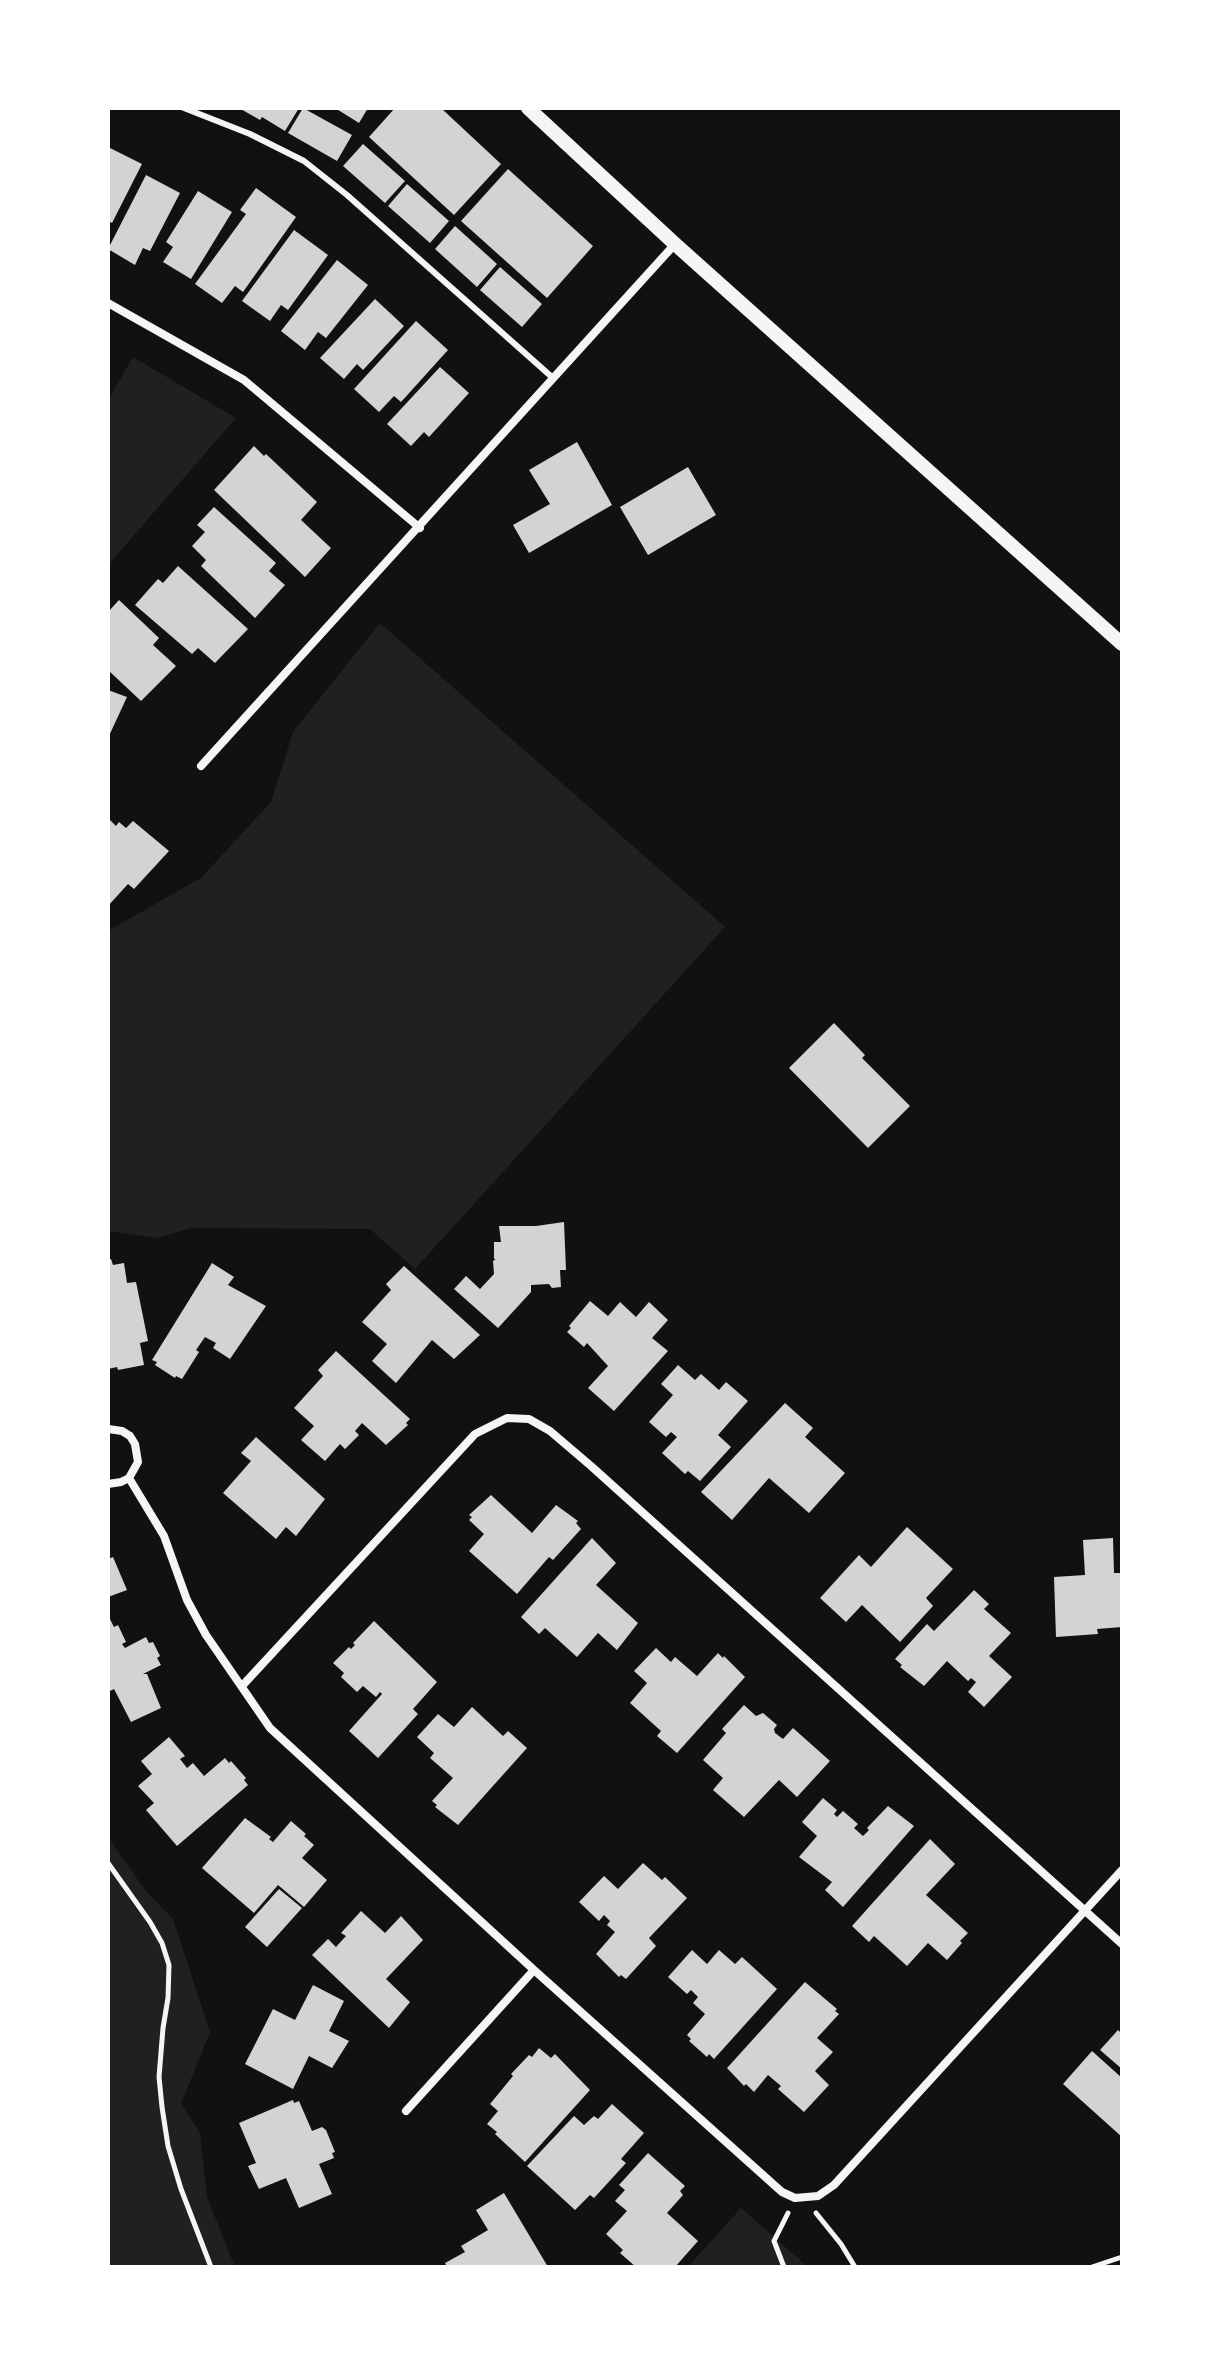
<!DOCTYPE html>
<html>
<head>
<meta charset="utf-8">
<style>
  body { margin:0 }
  #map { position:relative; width:1230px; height:2375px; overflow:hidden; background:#111; font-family:"Public Sans",sans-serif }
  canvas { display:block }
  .frame { position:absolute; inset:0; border:110px solid #fff; pointer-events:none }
</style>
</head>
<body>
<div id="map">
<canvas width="1230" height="2375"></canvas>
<div class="frame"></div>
</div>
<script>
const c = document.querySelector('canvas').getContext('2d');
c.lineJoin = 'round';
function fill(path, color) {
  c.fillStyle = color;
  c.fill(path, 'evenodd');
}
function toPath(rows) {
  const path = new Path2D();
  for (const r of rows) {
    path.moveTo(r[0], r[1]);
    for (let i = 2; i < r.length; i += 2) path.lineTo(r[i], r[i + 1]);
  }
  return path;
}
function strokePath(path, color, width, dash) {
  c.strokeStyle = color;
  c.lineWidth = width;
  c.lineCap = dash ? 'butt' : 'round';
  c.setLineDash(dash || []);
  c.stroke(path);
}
fill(toPath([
  [133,357,236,418,108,565,108,400],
  [380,623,725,927,415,1269,370,1229,191,1228,158,1238,108,1231,108,931,201,878,271,802,293,732],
  [108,1837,145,1890,173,1919,210,2032,181,2104,200,2133,207,2197,235,2267,108,2267],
  [741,2208,808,2267,688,2267]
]), '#202020');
fill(toPath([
  [239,108,299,108,285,131,262,117,260,120],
  [303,108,352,135,337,161,288,133],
  [335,108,368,108,359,123],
  [395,108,441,108,501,164,454,215,369,137],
  [363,144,405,181,385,203,343,166],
  [108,147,142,164,112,223,108,221],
  [508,169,593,246,547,298,461,221],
  [146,175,180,193,150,251,143,248,135,265,108,249],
  [407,184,449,221,430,243,388,206],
  [256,188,296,217,243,292,235,286,222,303,195,284,246,214,240,210],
  [198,191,232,212,191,279,163,262,173,247,166,242],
  [455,226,497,264,477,287,435,249],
  [294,230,328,255,288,310,281,305,270,321,242,301],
  [337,260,368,285,326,338,318,332,305,350,281,331],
  [500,267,542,304,522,327,480,290],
  [375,299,404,326,363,370,357,364,344,379,320,358],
  [416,321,448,350,401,402,394,396,379,412,354,389],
  [440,367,469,393,429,437,424,432,411,446,387,424],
  [577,442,612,505,529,553,513,525,550,504,529,470],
  [254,446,264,456,266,454,317,502,301,520,331,548,305,577,214,490],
  [688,467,716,515,648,555,620,507],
  [214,507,276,563,269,571,285,585,255,618,201,566,206,560,192,546,205,532,197,525],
  [178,566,248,629,215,663,198,648,192,654,135,605,158,579,163,583],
  [119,600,159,638,153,645,176,666,141,701,108,670,108,612],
  [108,690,127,697,108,738],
  [108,818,116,826,119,822,126,828,133,821,169,851,134,889,128,884,108,906],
  [834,1023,865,1055,862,1058,910,1106,868,1148,789,1068],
  [564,1222,566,1270,560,1270,561,1287,552,1288,549,1284,531,1285,531,1292,498,1328,454,1289,466,1276,480,1289,494,1274,493,1261,496,1259,494,1259,494,1242,501,1242,499,1226,536,1226],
  [111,1259,113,1265,124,1263,127,1283,136,1282,148,1341,140,1343,144,1365,118,1370,117,1367,108,1369,108,1260],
  [212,1263,234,1277,228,1285,266,1306,230,1359,213,1348,216,1343,205,1337,196,1350,199,1352,182,1379,176,1376,175,1378,155,1365,157,1362,152,1360],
  [404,1266,480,1335,454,1359,432,1340,396,1383,372,1361,387,1344,362,1322,391,1290,386,1284],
  [590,1301,608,1316,620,1302,636,1317,649,1302,668,1320,652,1338,668,1351,614,1411,588,1388,608,1366,587,1343,584,1347,567,1332,571,1328,569,1326],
  [336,1351,410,1419,406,1423,408,1425,386,1445,362,1423,355,1431,359,1435,345,1449,340,1444,325,1461,301,1440,314,1426,294,1408,323,1376,318,1370],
  [678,1365,695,1380,701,1374,719,1390,726,1382,748,1401,718,1435,731,1447,700,1481,688,1471,685,1474,662,1453,677,1437,671,1432,666,1437,649,1422,673,1395,661,1384],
  [785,1403,813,1428,805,1437,845,1473,809,1513,769,1478,732,1520,701,1492],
  [256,1437,325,1499,296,1536,286,1527,276,1539,223,1493,251,1461,241,1453],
  [491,1495,532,1533,556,1505,578,1521,576,1523,581,1529,553,1560,549,1557,517,1594,469,1551,484,1534,469,1520,472,1517,469,1515],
  [907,1527,953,1569,926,1598,933,1606,900,1642,862,1605,846,1622,820,1598,859,1555,871,1567],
  [592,1538,616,1563,596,1585,638,1623,617,1650,598,1633,577,1657,545,1628,539,1634,521,1617],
  [1113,1538,1114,1573,1122,1573,1122,1627,1097,1629,1098,1634,1056,1637,1054,1577,1085,1575,1083,1540],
  [113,1557,127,1590,108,1597,108,1559],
  [974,1590,989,1604,984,1609,1011,1633,989,1656,1012,1677,984,1707,968,1692,976,1682,971,1678,968,1681,947,1661,924,1686,900,1667,902,1665,895,1659,927,1624,934,1631],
  [108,1615,114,1627,118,1625,126,1642,122,1644,125,1648,146,1637,149,1643,153,1642,160,1656,157,1658,161,1665,143,1674,147,1674,161,1708,131,1722,114,1689,108,1692],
  [374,1621,437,1682,413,1709,418,1714,378,1758,349,1731,382,1694,380,1692,376,1697,363,1686,357,1692,341,1677,344,1673,333,1663,349,1647,351,1649,355,1645,353,1643],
  [656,1648,671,1662,675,1657,697,1676,718,1653,723,1658,724,1656,745,1677,677,1753,657,1736,661,1731,630,1703,647,1683,634,1671],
  [744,1705,756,1716,763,1713,777,1725,774,1729,775,1733,783,1739,793,1728,830,1761,797,1797,779,1780,744,1817,713,1790,723,1778,703,1760,726,1733,722,1729],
  [472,1707,503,1736,508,1731,527,1748,458,1825,435,1807,437,1805,432,1801,453,1778,430,1758,434,1753,417,1737,438,1714,454,1727],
  [169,1737,185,1756,180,1759,187,1768,193,1763,204,1776,225,1758,229,1763,231,1761,246,1778,244,1780,248,1785,177,1846,146,1810,154,1803,138,1786,152,1774,141,1761],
  [823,1798,837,1810,834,1814,837,1817,843,1811,858,1824,854,1828,863,1836,869,1830,867,1828,888,1806,914,1826,843,1907,825,1890,832,1882,799,1857,817,1836,802,1822],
  [245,1818,271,1837,269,1839,273,1842,291,1821,306,1834,304,1836,314,1845,302,1858,327,1880,304,1907,278,1885,254,1913,202,1868],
  [930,1839,955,1864,926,1895,968,1933,960,1941,962,1943,947,1960,928,1943,907,1966,874,1936,869,1942,852,1926],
  [643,1863,662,1880,665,1877,687,1898,649,1938,656,1946,626,1979,621,1975,619,1977,596,1954,615,1932,607,1925,610,1921,604,1915,599,1921,579,1902,604,1876,618,1889],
  [279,1889,302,1908,267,1947,245,1927],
  [361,1911,385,1933,401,1916,423,1940,386,1979,410,2002,389,2028,312,1955,328,1939,336,1947,346,1936,341,1933],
  [692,1950,707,1964,719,1950,735,1964,742,1957,777,1989,714,2059,709,2054,707,2057,689,2041,691,2039,687,2035,705,2014,693,2003,698,1997,691,1990,687,1994,668,1977],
  [805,1982,837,2009,835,2011,839,2014,817,2038,833,2052,815,2071,829,2085,804,2112,778,2089,781,2086,768,2075,754,2092,746,2084,744,2086,727,2068],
  [313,1985,344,2001,329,2031,349,2041,332,2068,309,2056,293,2089,245,2064,273,2009,295,2020],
  [1118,2030,1122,2034,1122,2069,1100,2050],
  [539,2048,551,2058,555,2054,590,2090,525,2162,495,2134,497,2132,487,2124,498,2111,490,2104,513,2076,511,2074,529,2055,532,2057],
  [1092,2051,1122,2078,1122,2137,1063,2084],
  [293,2100,294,2103,299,2101,312,2131,322,2127,326,2130,335,2152,332,2153,334,2158,319,2164,332,2194,299,2208,286,2178,259,2189,248,2166,256,2163,239,2123],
  [612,2104,644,2133,621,2159,626,2163,594,2198,590,2195,575,2210,527,2166,574,2116,584,2125,594,2116,598,2119],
  [648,2153,685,2186,680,2191,683,2195,667,2213,698,2241,675,2267,636,2267,620,2253,623,2250,606,2234,627,2211,615,2201,625,2190,619,2185],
  [504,2193,548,2267,447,2267,445,2263,465,2252,461,2246,488,2230,476,2210]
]), '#d3d3d3');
strokePath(toPath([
  [108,1863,150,1922,162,1943,169,1965,168,1998,163,2028,159,2077,162,2107,168,2146,181,2189,211,2267],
  [816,2213,841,2244,855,2267],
  [784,2267,774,2241,788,2213],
  [1092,2267,1122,2257]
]), '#f5f5f5', 5);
strokePath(toPath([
  [184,108,250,134,304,161,347,195,553,378]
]), '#f5f5f5', 6);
strokePath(toPath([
  [108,303,244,380,420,528],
  [201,766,675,244],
  [108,1429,122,1431,130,1436,135,1444,138,1462,129,1478,121,1482,108,1484],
  [129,1478,164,1536,187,1600,206,1635,270,1728,534,1970,782,2192,795,2198,818,2196,834,2185,1122,1870],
  [242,1686,475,1434,507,1418,529,1419,550,1431,591,1466,1122,1944],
  [406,2111,534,1970]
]), '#f5f5f5', 8);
strokePath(toPath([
  [528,108,675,244,1122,644]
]), '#f5f5f5', 14);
</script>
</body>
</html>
